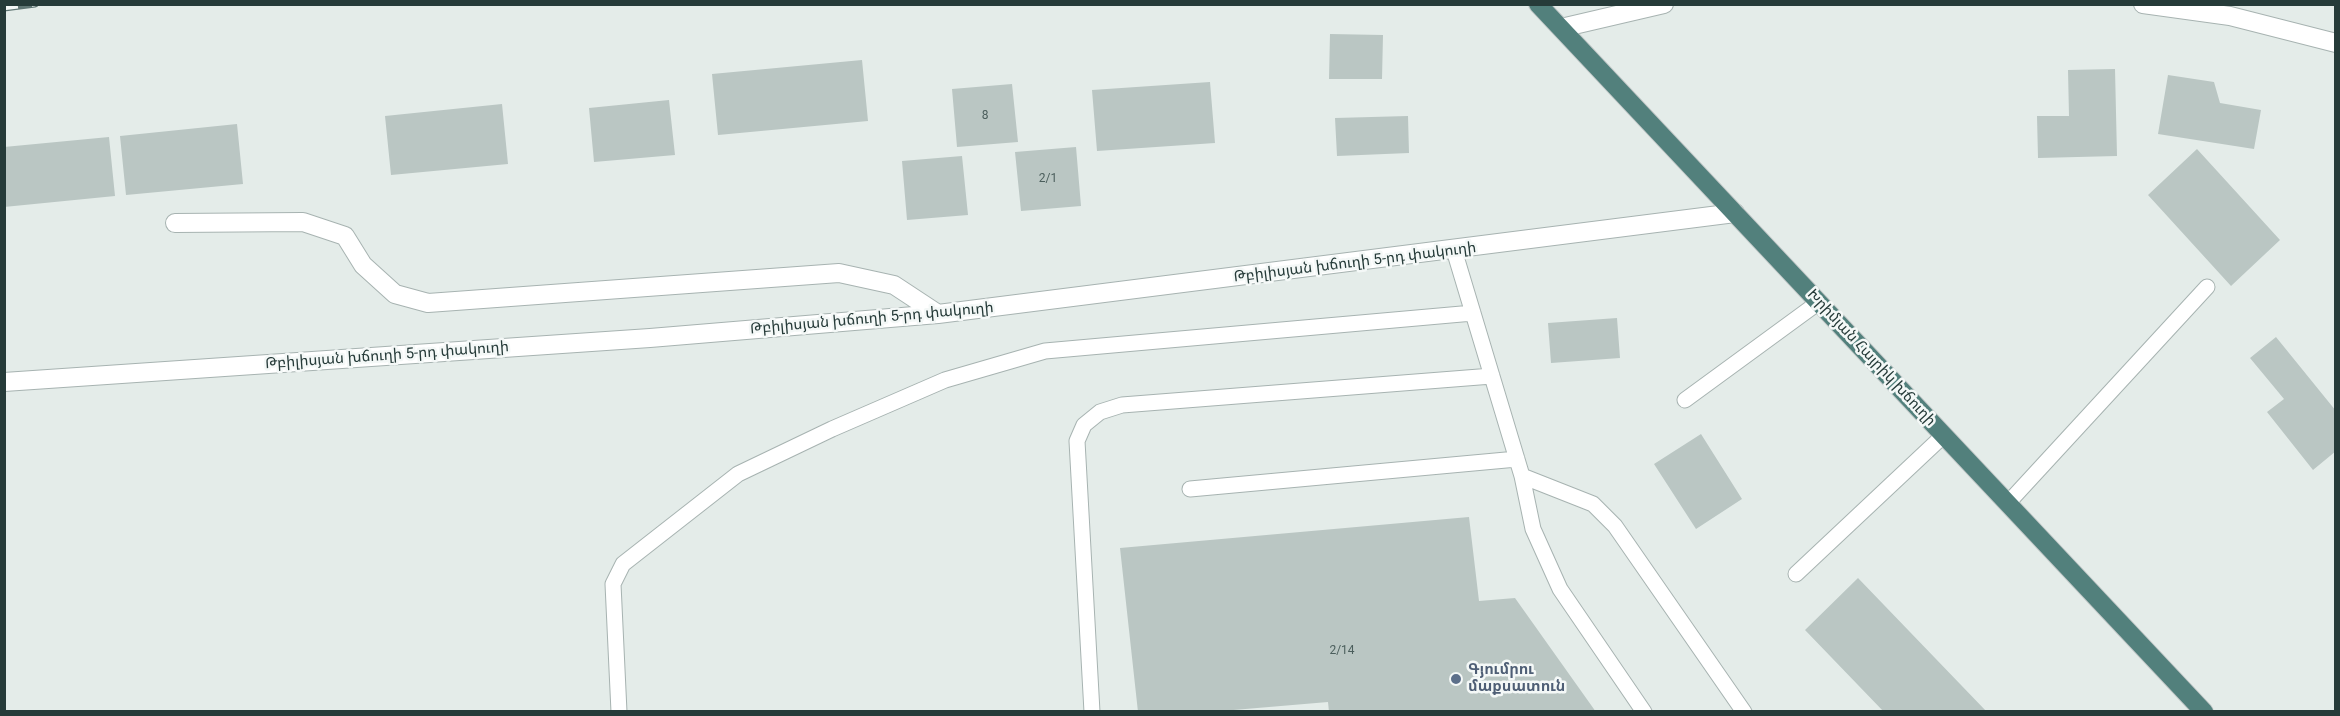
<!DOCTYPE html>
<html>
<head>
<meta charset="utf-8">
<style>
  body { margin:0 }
  #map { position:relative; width:2340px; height:716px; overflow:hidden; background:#e4ece9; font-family:Roboto,sans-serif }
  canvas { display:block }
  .frame { position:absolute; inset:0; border:6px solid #263b39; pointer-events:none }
</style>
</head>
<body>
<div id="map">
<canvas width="2340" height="716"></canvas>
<div class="frame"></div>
</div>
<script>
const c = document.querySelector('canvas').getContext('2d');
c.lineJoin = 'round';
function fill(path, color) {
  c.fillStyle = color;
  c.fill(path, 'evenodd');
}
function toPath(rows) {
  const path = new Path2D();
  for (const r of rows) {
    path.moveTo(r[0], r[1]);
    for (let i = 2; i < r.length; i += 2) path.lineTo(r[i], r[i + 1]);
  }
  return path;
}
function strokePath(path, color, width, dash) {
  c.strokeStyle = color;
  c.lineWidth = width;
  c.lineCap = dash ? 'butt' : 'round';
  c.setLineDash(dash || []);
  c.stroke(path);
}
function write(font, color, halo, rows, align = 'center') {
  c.font = font + ' Roboto,"Noto Sans Armenian",sans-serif';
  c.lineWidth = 5;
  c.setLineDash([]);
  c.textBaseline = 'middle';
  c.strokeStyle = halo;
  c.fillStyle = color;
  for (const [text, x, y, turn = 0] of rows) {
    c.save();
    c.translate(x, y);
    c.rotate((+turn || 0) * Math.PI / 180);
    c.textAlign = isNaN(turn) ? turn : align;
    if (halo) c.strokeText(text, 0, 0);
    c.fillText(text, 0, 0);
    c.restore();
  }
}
fill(toPath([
  [1330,34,1383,35,1382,79,1329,79],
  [862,60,868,121,718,135,712,74],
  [2115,69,2117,156,2038,158,2037,116,2069,116,2068,70],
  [2168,75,2214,82,2220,103,2261,110,2254,149,2158,134],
  [1210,82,1215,143,1097,151,1092,90],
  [1012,84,1018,142,957,147,952,89],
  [669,100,675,155,594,162,589,108],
  [502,104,508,164,391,175,385,116],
  [1408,116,1409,153,1337,156,1335,118],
  [237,124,243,184,126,195,120,136],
  [109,137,115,196,4,207,4,147],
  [1076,147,1081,206,1021,211,1015,152],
  [2197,149,2280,240,2231,286,2148,195],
  [962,156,968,215,907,220,902,161],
  [1617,318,1620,358,1551,363,1548,323],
  [2276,337,2336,411,2336,451,2313,470,2267,412,2284,399,2250,358],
  [1701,434,1742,499,1696,529,1654,464],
  [1469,517,1479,601,1515,598,1596,712,1329,712,1328,702,1210,712,1138,712,1120,548],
  [1858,578,1987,712,1884,712,1805,630]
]), '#bac6c3');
const service = toPath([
  [1454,250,1522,476,1533,529,1560,589,1644,712],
  [1685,400,1819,302],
  [1522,476,1593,504,1615,526,1744,712],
  [1190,489,1517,459],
  [2008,503,2207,287],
  [1796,574,1944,435],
  [619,712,613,584,623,564,738,474,832,429,945,380,1045,351,1473,313],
  [1092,712,1077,441,1084,425,1100,412,1122,405,1492,376]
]);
const minor = toPath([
  [2143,4,2230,16,2336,43],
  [1561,28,1664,4],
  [175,223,303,222,345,236,363,265,395,294,428,303,839,273,894,285,938,314],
  [4,382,650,338,938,314,1735,213]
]);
const trunk = toPath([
  [1538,4,2204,712]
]);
strokePath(service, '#a7b3b1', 17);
strokePath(minor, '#a7b3b1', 20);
strokePath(trunk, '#c2c8c8', 20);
strokePath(service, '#fff', 15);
strokePath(minor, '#fff', 18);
strokePath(trunk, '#52807c', 18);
const rail = toPath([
  [4,8,35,4]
]);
strokePath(rail, '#607674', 7);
strokePath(rail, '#f4f8f7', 4.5, [14]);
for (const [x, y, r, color] of [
  [1456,679,6,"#5c6f8a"]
]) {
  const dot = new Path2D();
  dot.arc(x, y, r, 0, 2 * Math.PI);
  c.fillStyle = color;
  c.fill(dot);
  strokePath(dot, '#f4f8f7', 2);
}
write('12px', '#4b5e5c', null, [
  ["8",985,116],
  ["2/1",1048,179],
  ["2/14",1342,651]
]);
write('15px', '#263b39', '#f4f8f7', [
  ["Թբիլիսյան խճուղի 5-րդ փակուղի",1355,263,-7],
  ["Թբիլիսյան խճուղի 5-րդ փակուղի",872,319,-5],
  ["Թբիլիսյան խճուղի 5-րդ փակուղի",387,356,-4],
  ["Խրիմյան Հայրիկ խճուղի",1871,358,47]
]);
write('bold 15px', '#4e5e75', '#f4f8f7', [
  ["Գյումրու",1468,670],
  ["մաքսատուն",1468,687]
], 'left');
</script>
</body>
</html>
